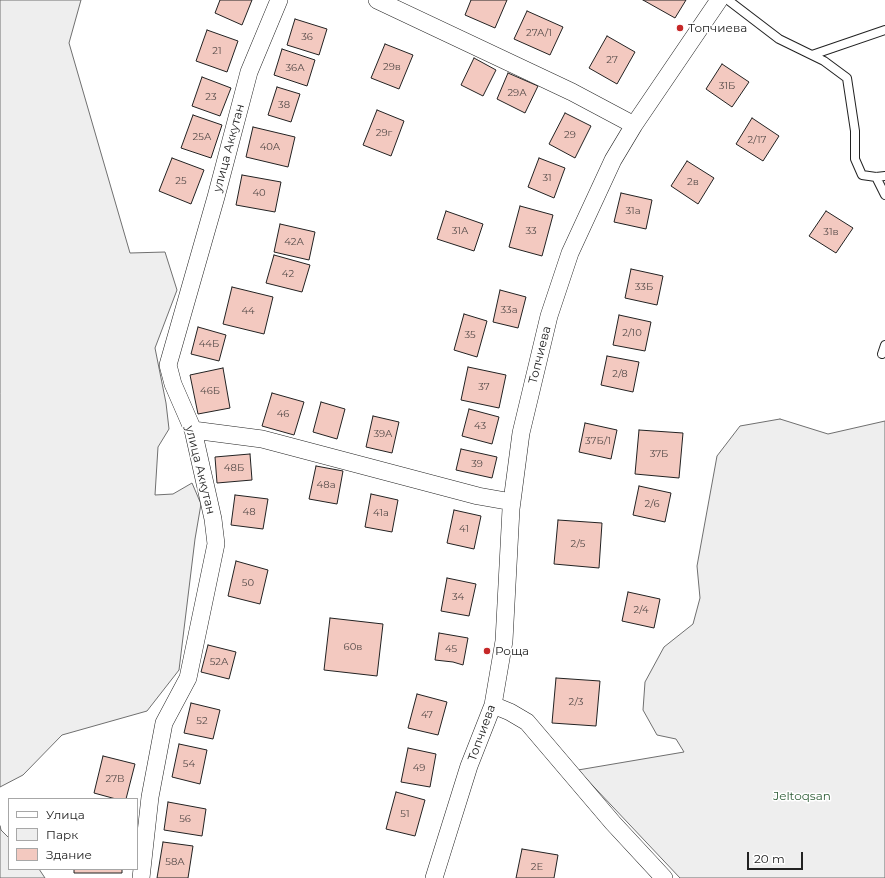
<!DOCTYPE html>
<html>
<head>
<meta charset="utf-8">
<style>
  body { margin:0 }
  #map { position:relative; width:885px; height:878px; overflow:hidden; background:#fff; font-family:Montserrat,sans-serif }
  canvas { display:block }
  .legend { position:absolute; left:8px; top:798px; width:130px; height:72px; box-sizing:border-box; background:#fff; border:1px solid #a7a7a7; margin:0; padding:5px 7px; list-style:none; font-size:12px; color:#222 }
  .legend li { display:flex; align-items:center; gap:8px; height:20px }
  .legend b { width:20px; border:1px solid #a7a7a7 }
  .scale { position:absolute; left:747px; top:852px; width:56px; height:18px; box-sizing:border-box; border:2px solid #222; border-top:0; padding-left:5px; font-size:12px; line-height:14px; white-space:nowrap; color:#222; -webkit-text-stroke:3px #fff; paint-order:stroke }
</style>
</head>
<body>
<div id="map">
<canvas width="885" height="878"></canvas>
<ul class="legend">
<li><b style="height:5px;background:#fff"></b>Улица</li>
<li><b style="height:11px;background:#eee"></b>Парк</li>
<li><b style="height:11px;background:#f3c9c0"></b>Здание</li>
</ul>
<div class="scale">20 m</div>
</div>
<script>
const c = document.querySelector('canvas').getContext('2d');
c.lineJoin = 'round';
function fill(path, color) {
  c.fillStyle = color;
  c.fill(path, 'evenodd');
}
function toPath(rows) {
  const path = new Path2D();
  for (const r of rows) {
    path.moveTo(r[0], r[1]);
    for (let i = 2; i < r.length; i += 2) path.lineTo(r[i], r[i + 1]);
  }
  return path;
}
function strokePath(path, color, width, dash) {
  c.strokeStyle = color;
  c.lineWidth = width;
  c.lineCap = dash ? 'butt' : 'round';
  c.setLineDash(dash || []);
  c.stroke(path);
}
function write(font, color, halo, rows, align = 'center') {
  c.font = font + ' Montserrat,sans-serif';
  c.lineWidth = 3;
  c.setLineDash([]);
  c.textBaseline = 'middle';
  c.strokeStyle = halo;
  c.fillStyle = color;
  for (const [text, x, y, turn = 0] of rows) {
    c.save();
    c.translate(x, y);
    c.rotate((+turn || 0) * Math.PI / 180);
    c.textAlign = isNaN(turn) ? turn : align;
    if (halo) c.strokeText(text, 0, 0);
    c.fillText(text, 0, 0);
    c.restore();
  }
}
const green = toPath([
  [0,0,81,0,69,43,130,253,165,252,177,290,155,348,166,403,169,429,158,447,155,495,173,494,192,483,201,504,195,539,179,670,147,711,62,735,23,775,0,787,0,0],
  [780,419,828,434,885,421,885,878,680,878,578,770,684,752,676,739,657,735,643,710,645,682,664,647,693,624,700,598,697,566,717,456,740,426,780,419],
  [0,826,1,830,9,838,9,869,39,869,45,878,0,878,0,826]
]);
fill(green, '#eee');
strokePath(green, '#6f6f6f', 1);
const building = toPath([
  [220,0,252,0,242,25,215,13,220,0],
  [471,0,507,0,495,28,465,15,471,0],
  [643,0,686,0,675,18,643,0],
  [527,11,563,27,550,55,514,39,527,11],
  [295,19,327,29,319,55,287,45,295,19],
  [207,30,238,41,227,72,196,61,207,30],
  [607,36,635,52,617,84,589,68,607,36],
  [385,44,413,55,399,89,371,78,385,44],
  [282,49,315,60,307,86,274,75,282,49],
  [474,58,496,70,483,96,461,85,474,58],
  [722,64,749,82,732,107,706,89,722,64],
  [508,73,538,86,525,113,497,99,508,73],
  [202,77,231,88,220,116,192,106,202,77],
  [277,87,300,94,291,122,268,115,277,87],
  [377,110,404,121,391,156,363,145,377,110],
  [565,113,591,126,575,158,549,144,565,113],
  [193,115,222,125,211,158,181,148,193,115],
  [752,118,779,136,763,161,736,144,752,118],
  [253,127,295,137,288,167,246,157,253,127],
  [172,158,204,170,191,204,159,191,172,158],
  [539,158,565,168,554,198,528,187,539,158],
  [687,161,714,178,698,204,671,186,687,161],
  [242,175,281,182,275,212,236,205,242,175],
  [621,193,652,200,646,229,614,222,621,193],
  [520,206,553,215,542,256,509,247,520,206],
  [446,211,483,224,474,251,437,239,446,211],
  [826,211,853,228,836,253,809,236,826,211],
  [280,224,315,232,309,260,274,252,280,224],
  [274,255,310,265,302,292,266,283,274,255],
  [631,269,663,276,657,305,625,298,631,269],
  [232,287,273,297,264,334,223,324,232,287],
  [500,290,526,297,518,328,493,322,500,290],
  [464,314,487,321,477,357,454,350,464,314],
  [619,315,651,322,645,351,613,345,619,315],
  [198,327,226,335,219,361,191,354,198,327],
  [607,356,639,362,633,392,601,385,607,356],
  [468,367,506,375,499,408,461,400,468,367],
  [223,368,230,408,198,414,190,375,223,368],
  [272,393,304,402,294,435,262,426,272,393],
  [321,402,345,409,337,439,313,432,321,402],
  [469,409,499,417,492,444,462,436,469,409],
  [373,416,399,422,392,453,366,447,373,416],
  [585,423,617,430,611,459,579,452,585,423],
  [639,430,683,433,679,478,635,474,639,430],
  [461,449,497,457,492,478,456,470,461,449],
  [250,454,252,480,217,483,215,457,250,454],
  [316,466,343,471,337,504,309,499,316,466],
  [639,486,671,493,665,522,633,515,639,486],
  [371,494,398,500,392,532,365,527,371,494],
  [235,495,268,499,263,529,231,525,235,495],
  [454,510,481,516,474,549,447,543,454,510],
  [558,520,602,523,599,568,554,564,558,520],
  [236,561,268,570,260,604,228,596,236,561],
  [447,578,476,584,469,616,441,611,447,578],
  [628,592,660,599,654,628,622,621,628,592],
  [330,618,383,624,377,676,324,670,330,618],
  [439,633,468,638,463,665,453,662,435,660,439,633],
  [208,645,236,652,229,679,201,672,208,645],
  [556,678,600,681,596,726,552,723,556,678],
  [417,694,447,702,438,735,408,728,417,694],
  [191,703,220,710,213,739,184,733,191,703],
  [179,744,207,750,200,784,172,777,179,744],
  [408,748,436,754,430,787,401,782,408,748],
  [103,756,135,764,126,799,116,799,94,793,103,756],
  [396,792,425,800,415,836,386,829,396,792],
  [168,802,206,809,202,836,164,830,168,802],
  [163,842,193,846,188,878,157,878,163,842],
  [522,849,558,855,554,878,516,878,522,849],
  [74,869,122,869,122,873,74,873,74,869]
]);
fill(building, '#f3c9c0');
strokePath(building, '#222', 1);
const lane = toPath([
  [728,0,779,39,824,61,847,78,855,131,855,159,862,175,876,177,885,176],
  [812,55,885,30],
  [876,177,885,195],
  [882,354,885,345]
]);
const street = toPath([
  [377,0,572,92,634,125],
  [193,430,262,439,478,496,512,502],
  [493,705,510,712,527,722,613,823,664,878],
  [141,878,150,797,164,723,188,678,216,544,213,519,193,430,173,384,168,365,216,197,249,72,279,0],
  [434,878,469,766,493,705,504,641,511,509,521,433,549,316,570,253,613,160,634,125,719,0]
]);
strokePath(lane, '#222', 10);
strokePath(street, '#222', 18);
strokePath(lane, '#fff', 8);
strokePath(street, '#fff', 17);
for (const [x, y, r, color] of [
  [680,28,4,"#c62828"],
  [487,651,4,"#c62828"]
]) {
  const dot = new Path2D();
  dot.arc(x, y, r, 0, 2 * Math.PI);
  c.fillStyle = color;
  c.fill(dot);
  strokePath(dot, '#fff', 1.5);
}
write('10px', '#564c4a', null, [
  ["27А/1",539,33],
  ["36",307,37],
  ["21",217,51],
  ["27",612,60],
  ["29в",392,67],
  ["36А",295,68],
  ["31Б",727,86],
  ["29А",517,93],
  ["23",211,97],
  ["38",284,105],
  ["29г",384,133],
  ["29",570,135],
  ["25А",202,137],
  ["2/17",757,140],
  ["40А",270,147],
  ["31",547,178],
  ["25",181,181],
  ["2в",693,182],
  ["40",259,193],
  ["31а",633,211],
  ["31А",460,231],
  ["33",531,231],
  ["31в",831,232],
  ["42А",294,242],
  ["42",288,274],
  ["33Б",644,287],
  ["33а",509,310],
  ["44",248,311],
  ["2/10",632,333],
  ["35",470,335],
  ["44Б",209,344],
  ["2/8",620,374],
  ["37",484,387],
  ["46Б",210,391],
  ["46",283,414],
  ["43",480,426],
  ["39А",383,434],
  ["37Б/1",598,441],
  ["37Б",659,454],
  ["39",477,464],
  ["48Б",234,468],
  ["48а",326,485],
  ["2/6",652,504],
  ["48",249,512],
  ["41а",381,513],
  ["41",464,529],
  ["2/5",578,544],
  ["50",248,583],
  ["34",458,597],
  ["2/4",641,610],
  ["60в",353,647],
  ["45",451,649],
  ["52А",219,662],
  ["2/3",576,702],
  ["47",427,715],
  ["52",202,721],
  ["54",189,764],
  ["49",419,768],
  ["27В",115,779],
  ["51",405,814],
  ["56",185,819],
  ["58А",175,862],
  ["2Е",537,867]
]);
write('12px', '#222', '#fff', [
  ["Топчиева",688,28],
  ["Роща",495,651]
], 'left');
write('12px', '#222', '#fff', [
  ["улица Аккутан",229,148,-75],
  ["Топчиева",540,355,-76],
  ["улица Аккутан",200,470,76],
  ["Топчиева",482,733,-70]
]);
write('12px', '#2f5e38', '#fff', [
  ["Jeltoqsan",802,796]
]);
</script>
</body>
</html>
